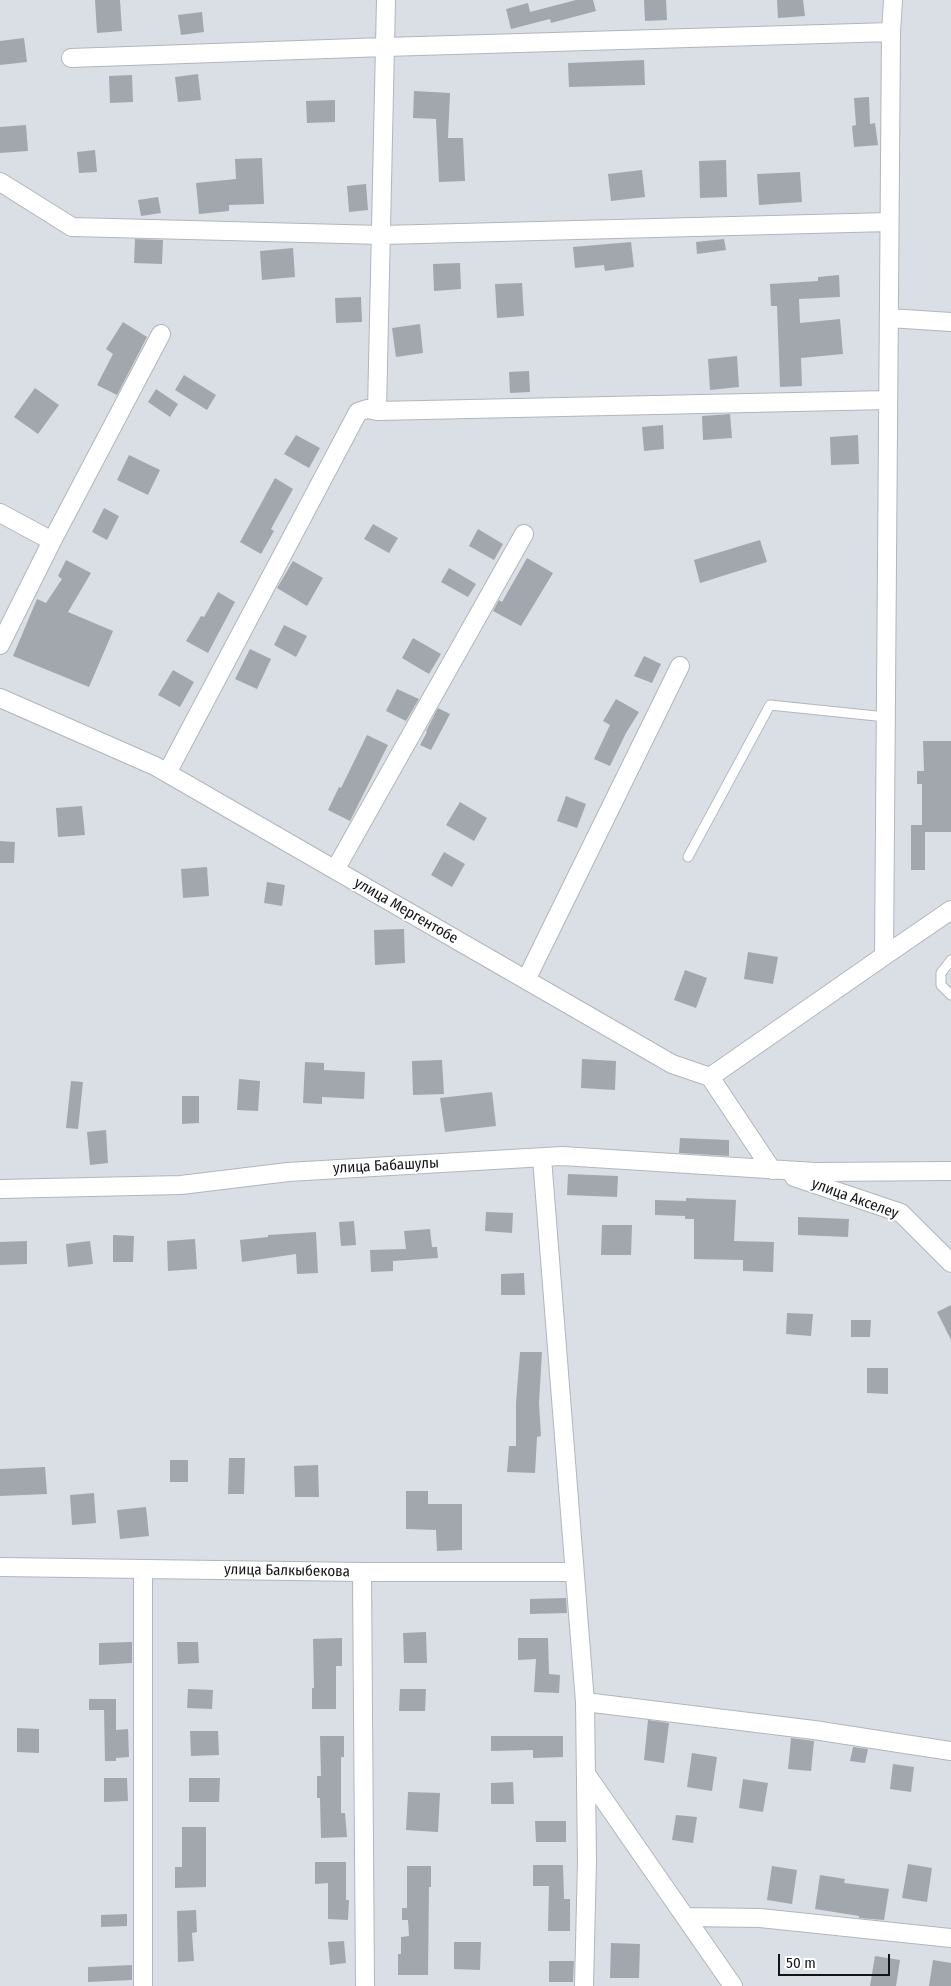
<!DOCTYPE html>
<html>
<head>
<meta charset="utf-8">
<style>
  body { margin:0 }
  #map { position:relative; width:951px; height:1986px; overflow:hidden; background:#d9dfe5; font-family:"Fira Sans Condensed",sans-serif }
  canvas { display:block }
  .scale { position:absolute; left:778px; top:1954px; width:112px; height:22px; box-sizing:border-box; border:2px solid #131417; border-top:0; padding-left:6px; font-size:15px; line-height:18px; white-space:nowrap; color:#131417; -webkit-text-stroke:4px #fff; paint-order:stroke }
</style>
</head>
<body>
<div id="map">
<canvas width="951" height="1986"></canvas>
<div class="scale">50 m</div>
</div>
<script>
const c = document.querySelector('canvas').getContext('2d');
c.lineJoin = 'round';
function fill(path, color) {
  c.fillStyle = color;
  c.fill(path, 'evenodd');
}
function toPath(rows) {
  const path = new Path2D();
  for (const r of rows) {
    path.moveTo(r[0], r[1]);
    for (let i = 2; i < r.length; i += 2) path.lineTo(r[i], r[i + 1]);
  }
  return path;
}
function strokePath(path, color, width, dash) {
  c.strokeStyle = color;
  c.lineWidth = width;
  c.lineCap = dash ? 'butt' : 'round';
  c.setLineDash(dash || []);
  c.stroke(path);
}
function write(font, color, halo, rows, align = 'center') {
  c.font = font + ' "Fira Sans Condensed",sans-serif';
  c.lineWidth = 4;
  c.setLineDash([]);
  c.textBaseline = 'middle';
  c.strokeStyle = halo;
  c.fillStyle = color;
  for (const [text, x, y, turn = 0] of rows) {
    c.save();
    c.translate(x, y);
    c.rotate((+turn || 0) * Math.PI / 180);
    c.textAlign = isNaN(turn) ? turn : align;
    if (halo) c.strokeText(text, 0, 0);
    c.fillText(text, 0, 0);
    c.restore();
  }
}
fill(toPath([
  [95,0,120,0,122,31,97,33],
  [576,0,593,0,596,11,551,23,550,19,511,29,506,9,528,3,530,12],
  [644,0,666,0,667,20,645,21],
  [777,0,803,0,805,16,778,18],
  [202,12,204,32,181,35,178,15],
  [24,38,27,62,0,65,0,41],
  [644,60,645,85,569,87,568,63],
  [198,74,201,100,178,102,175,77],
  [132,75,133,102,110,103,109,76],
  [414,91,450,93,448,138,463,138,465,181,439,182,436,119,413,118],
  [869,97,870,124,875,123,878,145,854,147,852,126,856,125,854,98],
  [335,100,335,122,307,123,306,101],
  [26,125,28,151,0,153,0,127],
  [95,150,97,172,79,173,77,152],
  [262,158,264,204,229,205,229,211,199,214,196,183,236,179,235,159],
  [726,160,727,197,700,198,699,161],
  [642,170,645,197,611,201,608,174],
  [800,172,802,202,759,205,757,174],
  [366,184,368,210,349,212,347,186],
  [158,197,161,213,141,216,138,200],
  [135,239,163,240,162,264,134,263],
  [724,239,726,250,697,254,696,242],
  [631,242,634,267,605,271,604,265,575,268,573,247],
  [293,248,295,277,262,280,260,251],
  [460,263,461,289,434,291,433,264],
  [839,275,840,297,799,299,800,323,840,319,843,354,801,358,802,386,780,387,777,306,771,306,770,284,818,281,818,277],
  [522,283,524,316,497,318,495,284],
  [361,297,362,322,336,323,335,298],
  [123,322,147,337,117,395,97,385,113,354,106,349],
  [420,324,423,353,396,357,392,328],
  [737,356,739,387,710,390,708,359],
  [529,371,530,392,510,393,509,372],
  [184,375,216,395,207,410,175,390],
  [35,388,59,405,38,434,14,417],
  [156,389,178,404,170,417,148,402],
  [730,414,732,438,703,440,702,416],
  [663,425,664,449,644,451,642,427],
  [296,435,320,448,309,468,284,454],
  [858,435,859,464,831,465,830,437],
  [129,455,160,470,148,495,117,480],
  [275,478,293,489,271,529,274,531,261,554,240,542],
  [104,508,119,516,107,540,92,532],
  [373,524,398,538,389,553,364,539],
  [478,529,503,544,494,560,469,546],
  [760,540,767,562,700,583,694,560],
  [527,558,553,573,521,626,493,611,499,600,502,602],
  [66,560,91,573,68,612,113,631,89,687,13,656,37,599,46,603,62,579,58,576],
  [293,561,323,578,307,606,277,588],
  [449,568,476,584,468,597,441,582],
  [218,592,235,602,208,653,186,641,201,616,204,617],
  [284,625,307,636,296,657,274,645],
  [413,638,441,654,429,674,402,658],
  [250,649,271,659,257,689,235,679],
  [644,656,661,664,652,683,634,676],
  [173,670,194,682,180,707,158,695],
  [397,689,419,699,406,721,386,711],
  [616,699,639,712,626,733,610,766,594,759,610,725,603,721],
  [438,708,450,714,431,750,420,745,427,732,426,731],
  [367,735,388,745,350,821,328,810,339,787,341,788],
  [923,741,951,741,951,832,925,832,925,870,911,870,911,825,922,825,922,784,917,784,917,771,924,771],
  [566,796,586,804,577,828,557,821],
  [460,802,487,818,474,841,446,825],
  [82,806,85,835,58,837,56,808],
  [0,841,15,842,14,863,0,863],
  [444,852,465,864,452,887,431,875],
  [207,867,209,896,183,898,181,869],
  [267,882,285,885,282,906,264,903],
  [404,929,405,963,375,965,374,930],
  [748,952,778,957,773,984,744,979],
  [685,970,707,978,696,1008,674,1000],
  [582,1059,616,1061,615,1090,581,1088],
  [442,1060,444,1094,413,1095,412,1061],
  [305,1062,324,1063,324,1070,365,1072,364,1099,322,1097,322,1104,303,1103],
  [239,1079,260,1081,258,1111,237,1110],
  [71,1081,83,1082,78,1129,66,1128],
  [492,1092,496,1126,445,1132,440,1098],
  [182,1096,199,1096,199,1123,182,1124],
  [106,1130,108,1163,90,1165,87,1132],
  [680,1138,729,1140,729,1156,679,1153],
  [568,1174,618,1176,617,1197,567,1195],
  [686,1198,736,1200,734,1241,774,1242,773,1272,743,1271,743,1260,694,1259,694,1219,685,1219,685,1216,655,1215,655,1200,686,1201],
  [486,1212,513,1213,512,1233,485,1231],
  [798,1217,849,1219,848,1237,798,1235],
  [354,1221,356,1245,341,1246,339,1222],
  [602,1225,632,1225,631,1255,601,1255],
  [430,1229,432,1247,437,1247,438,1258,393,1261,393,1271,371,1272,370,1250,406,1249,404,1231],
  [316,1232,318,1273,297,1274,296,1254,242,1262,240,1240,268,1237,268,1235],
  [113,1235,134,1236,133,1262,113,1262],
  [195,1239,197,1269,168,1271,167,1241],
  [27,1241,27,1264,0,1265,0,1242],
  [90,1241,93,1264,68,1267,66,1244],
  [524,1273,525,1295,501,1295,501,1274],
  [951,1305,951,1340,937,1312],
  [787,1313,813,1314,811,1336,786,1334],
  [851,1320,871,1320,870,1337,851,1337],
  [520,1352,542,1352,539,1403,541,1436,537,1437,535,1473,507,1472,509,1446,516,1446,516,1403],
  [867,1368,888,1368,888,1394,867,1393],
  [229,1458,245,1458,244,1494,228,1494],
  [170,1460,188,1460,188,1482,170,1482],
  [318,1465,319,1497,295,1497,294,1466],
  [45,1467,47,1494,0,1496,0,1469],
  [406,1491,428,1491,428,1504,462,1504,462,1550,437,1551,436,1530,406,1529],
  [94,1493,96,1523,72,1525,70,1495],
  [146,1507,149,1536,120,1539,117,1510],
  [566,1598,567,1613,530,1614,530,1599],
  [426,1632,427,1663,404,1663,403,1633],
  [342,1638,342,1666,336,1666,336,1709,312,1709,312,1688,314,1688,313,1639],
  [518,1638,548,1638,549,1674,560,1675,559,1693,534,1692,536,1659,518,1660],
  [132,1642,132,1663,99,1665,99,1643],
  [177,1642,198,1642,199,1663,178,1664],
  [188,1689,213,1690,212,1709,187,1708],
  [400,1689,426,1689,425,1711,399,1711],
  [89,1699,116,1699,116,1730,128,1729,129,1757,116,1758,116,1761,105,1761,104,1710,89,1710],
  [648,1720,669,1723,664,1763,644,1760],
  [17,1728,39,1729,39,1753,17,1752],
  [190,1731,218,1731,219,1755,191,1756],
  [320,1736,344,1736,344,1757,341,1757,341,1813,345,1813,347,1837,321,1838,320,1798,317,1798,317,1776,321,1776],
  [491,1736,563,1736,563,1757,533,1758,533,1750,491,1751],
  [791,1738,814,1741,811,1771,788,1769],
  [853,1747,868,1749,865,1763,850,1761],
  [692,1753,717,1757,712,1791,687,1787],
  [893,1764,914,1767,911,1792,890,1789],
  [104,1778,127,1778,128,1801,104,1802],
  [189,1778,220,1778,219,1802,189,1802],
  [743,1779,768,1783,763,1812,739,1808],
  [513,1782,514,1804,491,1804,491,1783],
  [408,1792,440,1793,438,1832,406,1830],
  [676,1815,697,1817,693,1843,672,1840],
  [535,1821,566,1821,566,1842,536,1842],
  [182,1827,206,1827,206,1887,175,1888,175,1867,182,1867],
  [315,1862,346,1862,346,1900,349,1900,348,1920,328,1919,328,1883,315,1884],
  [908,1864,932,1868,927,1902,902,1898],
  [533,1865,563,1865,564,1899,570,1899,570,1931,548,1931,549,1886,533,1886],
  [407,1866,431,1866,431,1887,429,1887,428,1975,398,1975,398,1954,401,1954,401,1937,409,1936,408,1920,402,1920,402,1908,407,1908],
  [772,1866,797,1870,792,1904,767,1900],
  [820,1875,845,1879,844,1883,889,1889,884,1920,859,1918,859,1916,815,1909],
  [196,1910,197,1932,192,1933,194,1961,178,1962,177,1911],
  [127,1914,127,1926,101,1927,101,1915],
  [344,1941,346,1963,330,1965,328,1942],
  [454,1942,481,1942,480,1970,454,1969],
  [611,1943,640,1944,639,1978,610,1978],
  [875,1956,900,1960,896,1986,870,1986],
  [933,1960,951,1963,951,1986,929,1986],
  [549,1961,574,1961,573,1982,549,1982],
  [132,1965,132,1980,88,1982,88,1967]
]), '#a2a7ad');
const service = toPath([
  [688,857,770,705,886,717],
  [951,960,941,973,941,985,951,995]
]);
const minor = toPath([
  [71,58,385,47,891,32],
  [0,182,72,227,382,235,889,222],
  [889,318,951,322],
  [377,411,386,0],
  [0,513,52,541],
  [0,645,52,541,161,334],
  [0,698,155,766,672,1064,710,1077,772,1170],
  [167,773,358,412,367,409,377,411,888,400],
  [335,870,524,534],
  [884,956,951,910],
  [526,980,680,666],
  [710,1077,884,956,891,32,893,0],
  [542,1158,585,1702,587,1861,584,1986],
  [794,1177,901,1213,951,1263],
  [0,1189,181,1185,288,1172,562,1156,815,1172,951,1171],
  [0,1567,362,1572,574,1572],
  [362,1572,365,1986],
  [585,1702,814,1730,951,1751],
  [586,1774,733,1986],
  [686,1917,760,1918,951,1938],
  [143,1986,143,1569]
]);
strokePath(service, '#b1b6bd', 11);
strokePath(minor, '#b1b6bd', 20);
strokePath(service, '#fff', 9);
strokePath(minor, '#fff', 18);
write('15px', '#131417', '#fff', [
  ["улица Мергентобе",406,911,30],
  ["улица Бабашулы",386,1166,-3],
  ["улица Акселеу",855,1199,20],
  ["улица Балкыбекова",287,1571,1]
]);
</script>
</body>
</html>
